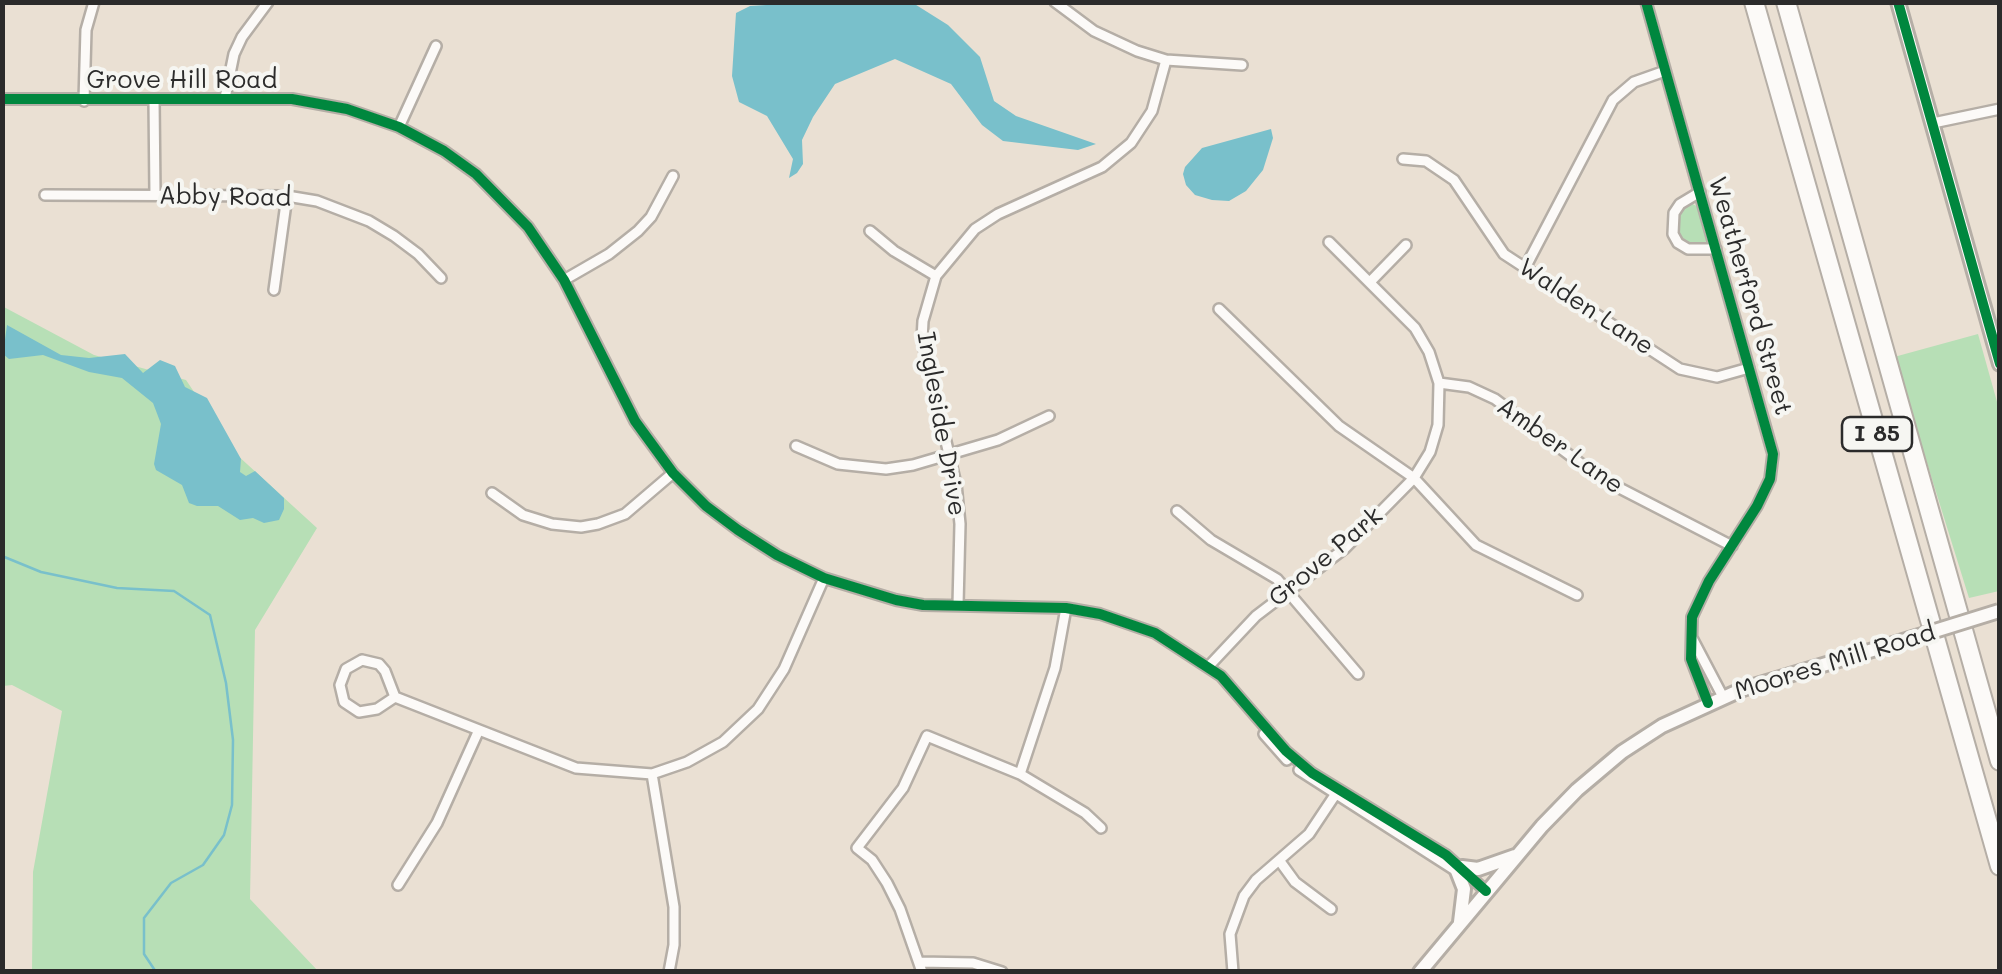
<!DOCTYPE html>
<html>
<head>
<meta charset="utf-8">
<style>
  body { margin:0 }
  #map { position:relative; width:2002px; height:974px; overflow:hidden; background:#eae0d3; font-family:Mali,sans-serif }
  canvas { display:block }
  .frame { position:absolute; inset:0; border:5px solid #2b2b2b; pointer-events:none }
</style>
</head>
<body>
<div id="map">
<canvas width="2002" height="974"></canvas>
<div class="frame"></div>
</div>
<script>
const c = document.querySelector('canvas').getContext('2d');
c.lineJoin = 'round';
function fill(path, color) {
  c.fillStyle = color;
  c.fill(path, 'evenodd');
}
function toPath(rows) {
  const path = new Path2D();
  for (const r of rows) {
    path.moveTo(r[0], r[1]);
    for (let i = 2; i < r.length; i += 2) path.lineTo(r[i], r[i + 1]);
  }
  return path;
}
function strokePath(path, color, width, dash) {
  c.strokeStyle = color;
  c.lineWidth = width;
  c.lineCap = dash ? 'butt' : 'round';
  c.setLineDash(dash || []);
  c.stroke(path);
}
function write(font, color, halo, rows, align = 'center') {
  c.font = font + ' Mali,sans-serif';
  c.lineWidth = 8;
  c.setLineDash([]);
  c.textBaseline = 'middle';
  c.strokeStyle = halo;
  c.fillStyle = color;
  for (const [text, x, y, turn = 0] of rows) {
    c.save();
    c.translate(x, y);
    c.rotate((+turn || 0) * Math.PI / 180);
    c.textAlign = isNaN(turn) ? turn : align;
    if (halo) c.strokeText(text, 0, 0);
    c.fillText(text, 0, 0);
    c.restore();
  }
}
fill(toPath([
  [1691,203,1698,207,1707,240,1703,246,1683,241,1676,226,1680,211],
  [2,306,94,355,186,380,236,454,317,528,255,630,250,899,318,971,32,971,33,872,62,711,12,685,3,686],
  [1978,334,1999,409,1999,591,1969,598,1894,357]
]), '#b7dfb6');
fill(toPath([
  [798,3,913,3,948,25,980,57,994,101,1016,116,1096,144,1078,150,1003,141,982,125,951,84,895,59,835,84,813,117,802,140,803,164,797,173,789,178,793,159,767,116,739,102,732,76,736,13,750,6],
  [1271,129,1273,138,1263,170,1246,191,1229,201,1212,200,1195,195,1186,185,1183,174,1185,167,1202,148],
  [7,325,61,355,89,358,125,354,143,373,160,360,175,366,185,387,207,398,241,459,240,472,246,476,255,471,284,498,284,509,279,520,264,523,253,518,240,520,218,506,197,506,189,503,182,485,156,470,154,464,161,424,153,403,122,378,89,372,43,355,9,359,3,354]
]), '#79c0cb');
strokePath(toPath([
  [2,556,41,572,117,588,174,591,210,615,226,683,233,740,232,805,224,835,203,865,171,883,144,918,144,954,156,972]
]), '#79c0cb', 2.5);
const street = toPath([
  [1055,2,1094,31,1137,51,1166,60,1242,65],
  [1646,2,1773,454,1770,479,1757,506,1709,581,1692,617,1691,659,1708,703],
  [225,98,234,54,242,37,268,2],
  [2,99,292,99,347,109,399,127,444,151,476,174,528,227,564,280,635,421,673,473,706,506,738,530,777,555,824,578,896,600,923,605,1066,608,1100,614,1155,633,1221,676,1286,751,1312,773,1446,855,1486,891],
  [154,99,155,195],
  [84,101,86,30,94,2],
  [1933,123,2000,109],
  [399,127,436,46],
  [1403,159,1426,161,1454,180,1504,254,1680,369,1717,377,1749,368],
  [1700,192,1680,204,1674,213,1673,234,1678,243,1688,249,1716,249],
  [45,195,287,196,317,201,369,221,394,236,418,254,441,278],
  [870,231,894,251,936,276],
  [1525,268,1613,100,1634,82,1665,71],
  [564,280,609,254,638,231,651,217,673,176],
  [1370,282,1406,245],
  [274,290,287,196],
  [1219,309,1339,426,1414,478,1476,545,1577,595],
  [1439,383,1469,387,1495,399,1600,478,1732,546],
  [796,446,838,464,886,469,913,465,998,440,1049,416],
  [492,493,523,515,552,524,581,527,598,524,625,514,673,473],
  [1177,511,1211,540,1277,579,1358,674],
  [958,605,960,524,956,484,922,340,923,321,936,276,975,229,998,214,1102,167,1131,143,1152,111,1166,60],
  [1692,638,1723,697],
  [362,660,379,664,385,671,395,697,377,709,359,712,344,702,340,685,346,669,362,660],
  [1208,667,1256,616,1344,549,1414,478,1430,452,1438,425,1439,383,1429,352,1415,328,1329,242],
  [395,697,576,768,652,774,687,762,723,742,758,709,784,669,824,578],
  [1264,734,1287,760],
  [1299,770,1458,872],
  [652,774,674,907,674,945,669,972],
  [1020,774,1055,668,1066,608],
  [1279,860,1295,882,1331,909],
  [398,885,437,823,478,732],
  [920,962,973,963,1002,972],
  [922,972,900,909,887,883,872,860,857,848,903,788,927,736,1020,774,1085,813,1101,828],
  [1233,972,1230,934,1244,896,1256,880,1309,834,1337,792]
]);
const secondary = toPath([
  [1898,2,2000,364],
  [1462,867,1478,869,1515,856],
  [1457,871,1464,889,1460,922],
  [1420,972,1542,826,1577,790,1622,752,1662,726,1743,689,1896,643]
]);
const highway = toPath([
  [1754,2,2000,866],
  [1786,2,2000,761]
]);
strokePath(street, '#b5aea6', 14);
strokePath(secondary, '#b5aea6', 18);
strokePath(highway, '#b5aea6', 22);
strokePath(street, '#fcfaf8', 9);
strokePath(secondary, '#fcfaf8', 12);
strokePath(highway, '#fcfaf8', 18);
const secondaryBridge = toPath([
  [1896,643,1999,611]
]);
strokePath(secondaryBridge, '#b5aea6', 18, []);
strokePath(secondaryBridge, '#fcfaf8', 12);
strokePath(toPath([
  [1646,2,1773,454,1770,479,1757,506,1709,581,1692,617,1691,659,1708,703],
  [1898,2,2000,364],
  [2,99,292,99,347,109,399,127,444,151,476,174,528,227,564,280,635,421,673,473,706,506,738,530,777,555,824,578,896,600,923,605,1066,608,1100,614,1155,633,1221,676,1286,751,1312,773,1446,855,1486,891]
]), '#00873e', 10);
for (const [x, y, w] of [
  [1877,434,70]
]) {
  const box = new Path2D();
  box.roundRect(x - w / 2, y - 17, w, 34, 8);
  c.fillStyle = '#f6f6f2';
  c.fill(box);
  strokePath(box, '#2b2b2b', 2.5);
}
write('bold 22px', '#2b2b2b', null, [
  ["I 85",1877,434]
]);
write('25px', '#2b2b2b', '#f6f6f2', [
  ["Grove Hill Road",182,80],
  ["Abby Road",225,197,1],
  ["Weatherford Street",1750,296,74],
  ["Walden Lane",1586,307,33],
  ["Ingleside Drive",941,424,80],
  ["Amber Lane",1560,446,35],
  ["Grove Park",1326,557,-40],
  ["Moores Mill Road",1835,662,-17]
]);
</script>
</body>
</html>
